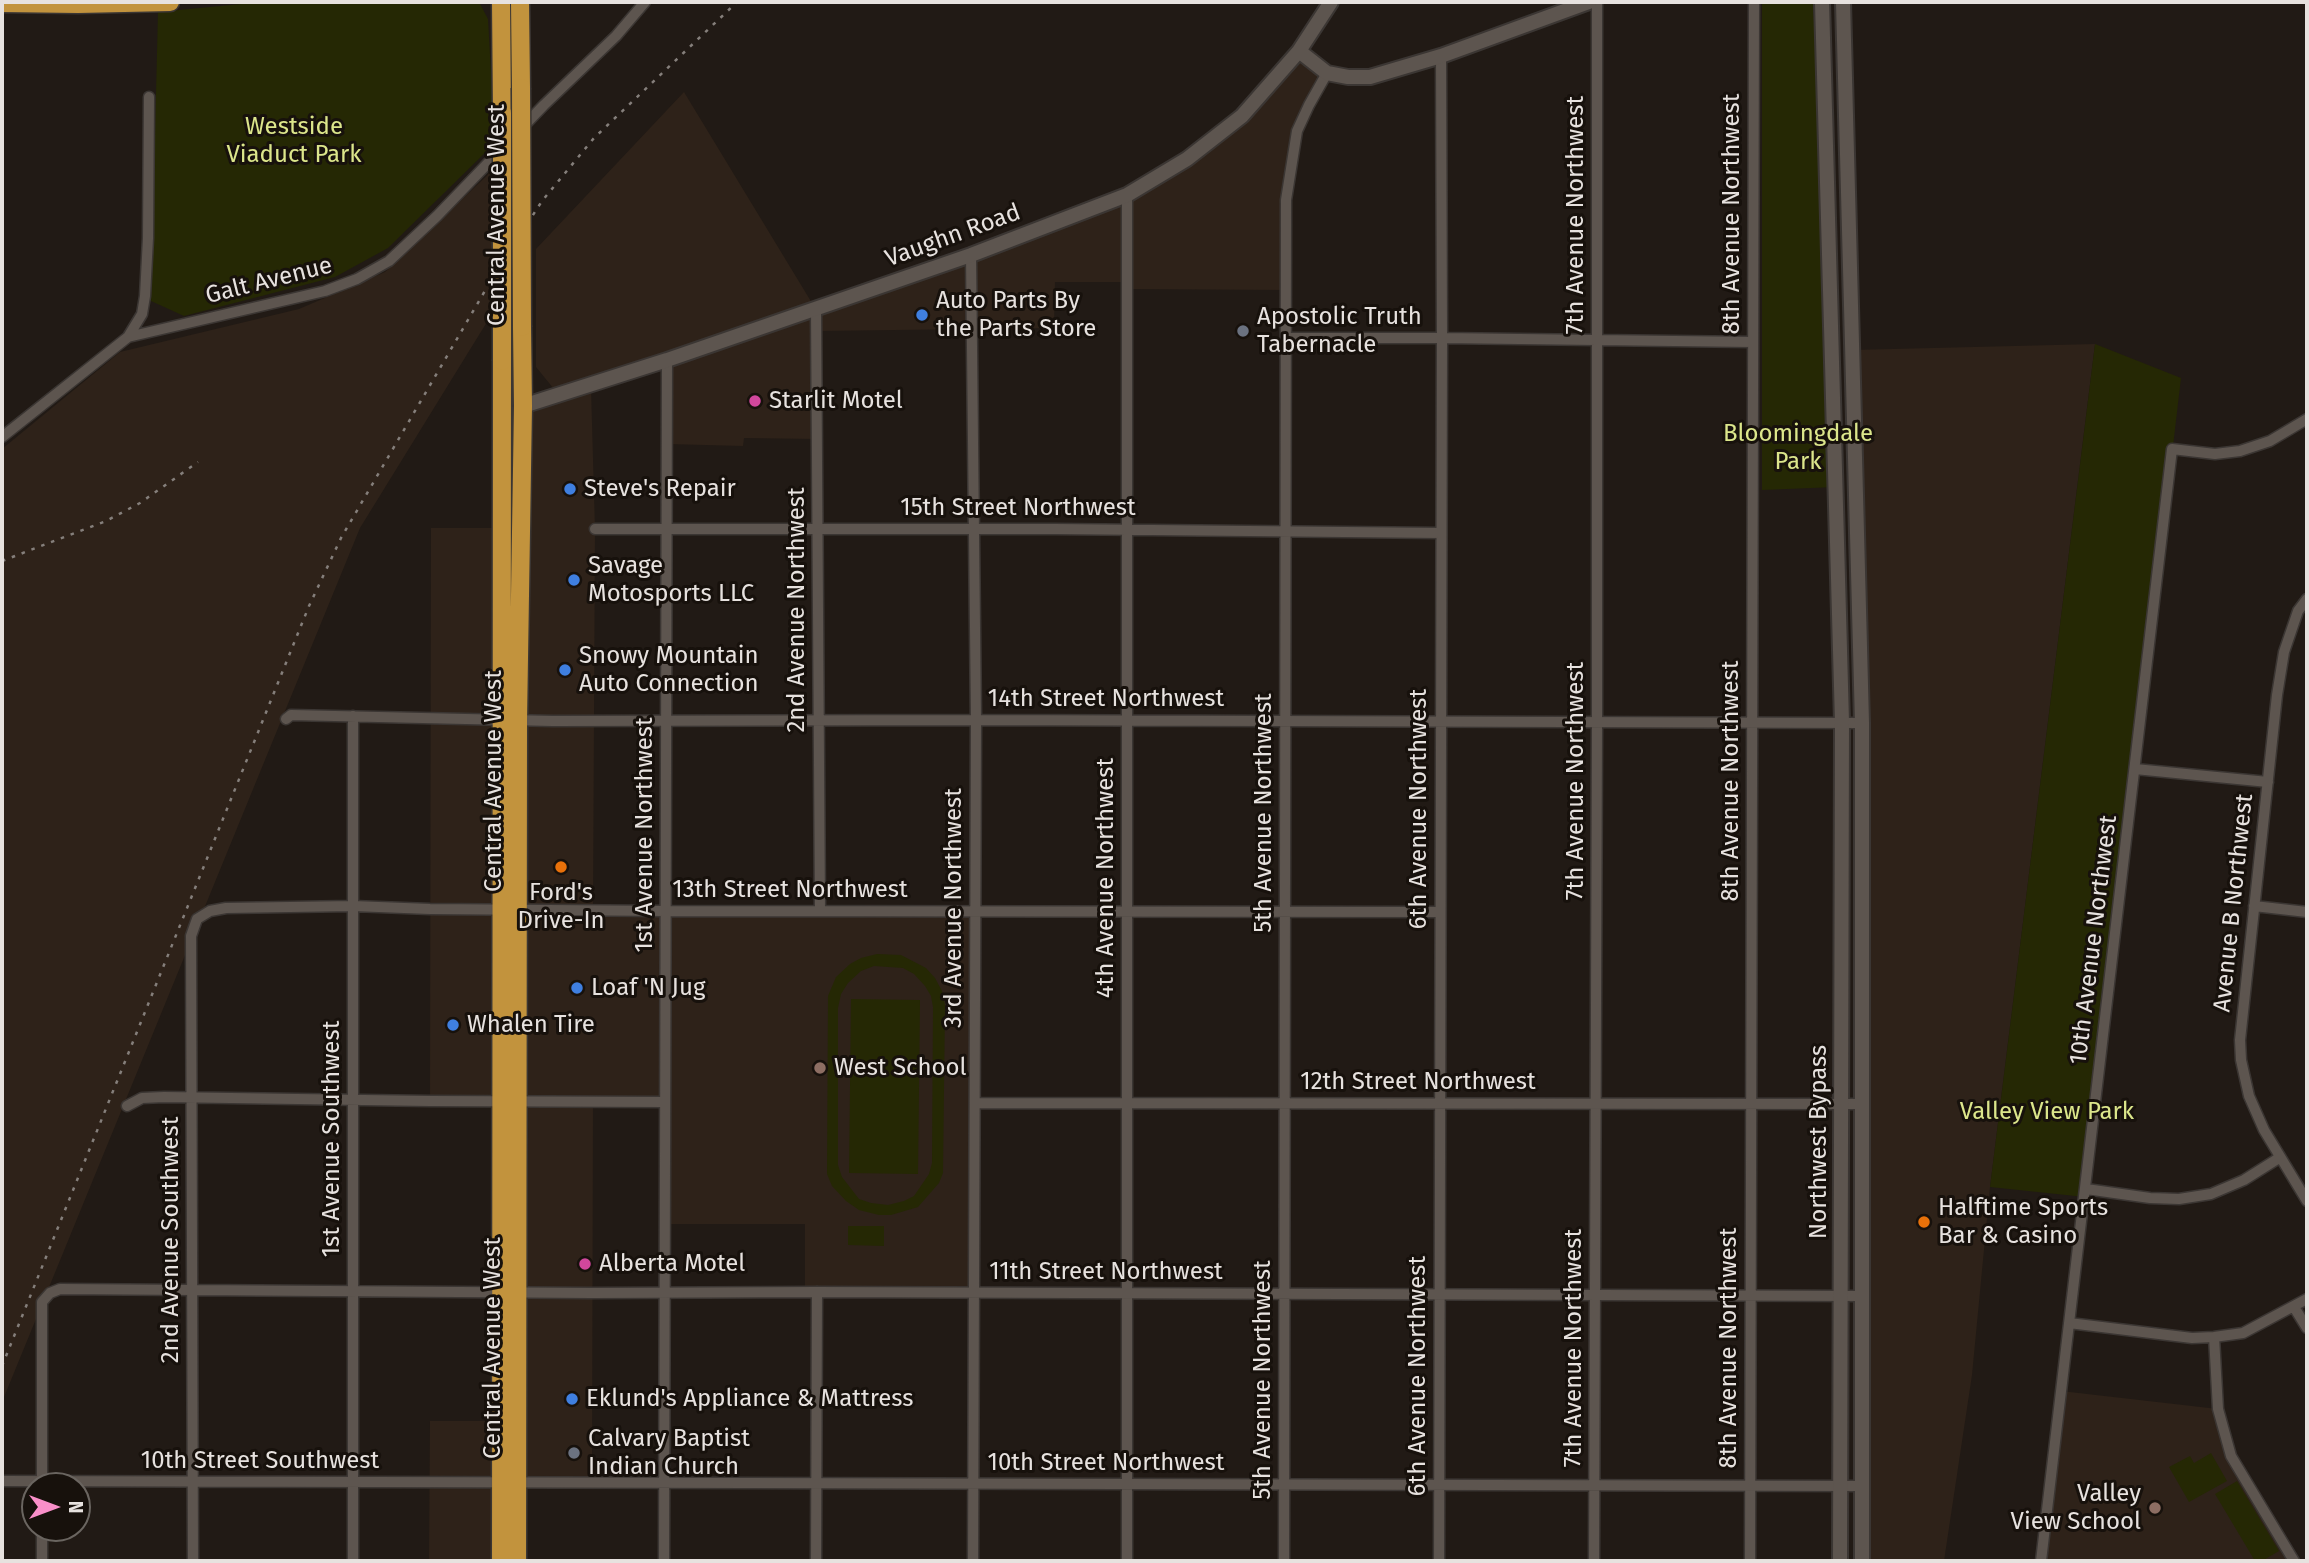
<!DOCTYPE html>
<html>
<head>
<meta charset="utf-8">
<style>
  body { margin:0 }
  #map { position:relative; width:2309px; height:1563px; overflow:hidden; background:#211a15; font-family:"Fira Sans",sans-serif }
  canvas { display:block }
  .frame { position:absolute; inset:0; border:4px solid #e7e2df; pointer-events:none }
  .north { position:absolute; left:21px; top:1472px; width:70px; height:70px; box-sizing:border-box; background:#17110c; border:2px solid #6a6560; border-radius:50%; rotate:90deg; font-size:19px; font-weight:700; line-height:28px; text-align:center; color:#e7e2df }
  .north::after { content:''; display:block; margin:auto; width:24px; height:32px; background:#f98fc9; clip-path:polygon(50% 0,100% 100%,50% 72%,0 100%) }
</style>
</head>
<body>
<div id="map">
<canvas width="2309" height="1563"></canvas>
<div class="frame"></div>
<div class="north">N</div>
</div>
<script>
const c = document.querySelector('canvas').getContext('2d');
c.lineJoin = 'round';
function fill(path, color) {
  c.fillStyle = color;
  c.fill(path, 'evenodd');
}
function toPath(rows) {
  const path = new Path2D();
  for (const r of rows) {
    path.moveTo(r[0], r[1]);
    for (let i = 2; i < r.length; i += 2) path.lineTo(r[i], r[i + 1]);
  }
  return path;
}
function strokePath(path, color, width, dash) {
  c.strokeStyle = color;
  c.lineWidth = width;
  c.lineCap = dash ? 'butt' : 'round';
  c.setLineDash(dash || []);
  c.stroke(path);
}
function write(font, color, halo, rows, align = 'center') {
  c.font = font + ' "Fira Sans",sans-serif';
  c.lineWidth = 6;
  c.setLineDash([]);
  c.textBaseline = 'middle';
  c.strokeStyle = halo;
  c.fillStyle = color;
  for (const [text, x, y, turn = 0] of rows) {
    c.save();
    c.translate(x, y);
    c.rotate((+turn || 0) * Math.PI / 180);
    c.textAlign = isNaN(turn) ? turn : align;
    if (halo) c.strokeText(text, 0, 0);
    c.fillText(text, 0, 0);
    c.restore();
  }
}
fill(toPath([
  [1299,51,1327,73,1309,105,1290,168,1286,290,1127,289,1127,282,1055,282,1054,328,816,331,817,439,744,438,743,446,667,444,667,361,591,388,595,529,593,910,975,912,974,1292,805,1292,805,1224,665,1224,665,1102,593,1102,592,1482,517,1483,522,417,587,389,558,394,536,367,536,249,684,92,815,308,1127,195,1187,159],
  [495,168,495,313,487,322,360,528,2,1402,2,449,120,352,299,309,385,272],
  [2095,344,1990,1187,1972,1375,1944,1561,1862,1561,1852,350],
  [431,528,502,528,501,1102,430,1101],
  [2061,1391,2218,1409,2231,1456,2294,1561,2041,1561],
  [430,1421,502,1421,501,1561,429,1561]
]), '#2e2219');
fill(toPath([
  [262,2,479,2,488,19,495,143,388,248,335,277,184,316,151,301,158,12],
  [1762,2,1813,2,1836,487,1762,490],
  [2095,344,2181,378,2085,1197,1990,1187],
  [877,954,901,955,926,968,935,978,942,991,945,1005,943,1173,939,1183,918,1207,891,1215,879,1215,859,1210,846,1201,832,1186,827,1174,828,996,836,977,850,964,861,958],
  [874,966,903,968,914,974,925,986,931,996,933,1007,932,1163,929,1174,914,1196,904,1201,888,1205,871,1203,859,1199,842,1177,838,1165,838,1008,841,994,848,983,861,971],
  [851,999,920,1000,918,1174,849,1173],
  [848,1226,884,1226,884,1246,848,1245],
  [2211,1453,2227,1481,2189,1502,2169,1467,2190,1456,2194,1463],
  [2237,1481,2279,1551,2262,1561,2255,1561,2215,1494]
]), '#252804');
const street = toPath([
  [971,255,976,720,973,1561],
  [816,309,820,911],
  [128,337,325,291,357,279,389,261,437,216,544,105,616,36,645,2],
  [1286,338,1442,338,1752,342],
  [2,437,128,337,142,314,145,296,148,238,149,97],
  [595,529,1055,529,1441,533],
  [2307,599,2298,611,2284,652,2277,695,2240,1040,2241,1060,2249,1096,2264,1130,2307,1201],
  [353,716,353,1561],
  [286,719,291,715,553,721,976,720,1862,723],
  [2135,769,2268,782],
  [2254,906,2307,912],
  [975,1103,1862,1104],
  [127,1106,142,1098,164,1097,430,1101,665,1102],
  [2086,1189,2150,1198,2179,1199,2211,1194,2244,1180,2279,1158],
  [2294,1307,2307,1328],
  [2069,1323,2192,1338,2214,1337,2243,1333,2307,1299],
  [2214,1337,2218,1409,2231,1456,2294,1561],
  [2,1481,1863,1486],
  [42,1486,42,1302,50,1293,60,1289,592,1293,817,1292,1863,1296],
  [42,1561,42,1528],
  [193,1561,191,936,197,919,210,911,226,908,353,906,430,909,666,911,1439,912],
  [664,1561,667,360],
  [816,1561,817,1292],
  [1127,1561,1127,195],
  [1284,1561,1286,200,1297,131,1309,105,1327,73],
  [1439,1561,1442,338,1441,56],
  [1594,1561,1597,723,1597,2],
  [1750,1561,1754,2],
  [2041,1561,2172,449,2215,454,2240,451,2270,441,2307,419]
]);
const secondary = toPath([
  [1822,2,1842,722,1840,1561],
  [1843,2,1862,723,1862,1561],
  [1299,51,1327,73,1348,77,1370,77,1441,56,1589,2],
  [523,406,667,360,971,255,1127,195,1187,159,1242,116,1299,51,1331,2]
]);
const highway = toPath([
  [501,2,502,113],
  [520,2,521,88],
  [2,3,78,4,170,2],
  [501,1561,502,361],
  [517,1561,518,721,523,406,522,327]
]);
strokePath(street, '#3b3633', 13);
strokePath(secondary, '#3b3633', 18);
strokePath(highway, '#3b3633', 21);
strokePath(street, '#5d554f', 10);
strokePath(secondary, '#5d554f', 14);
strokePath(highway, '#c2933d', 18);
strokePath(toPath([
  [2,561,106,521,140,503,198,462],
  [2,1366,309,606,341,538,493,277,542,201,594,138,737,2]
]), '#857f7b', 2.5, [3.5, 7]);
const highwayBridge = toPath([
  [521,88,522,327],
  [502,113,502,361]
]);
strokePath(highwayBridge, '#3b3633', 21, []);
strokePath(highwayBridge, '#c2933d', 18);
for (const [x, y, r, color] of [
  [922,315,7,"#3f7fe0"],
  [1243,331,7,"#6b7280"],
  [755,401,7,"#d1479c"],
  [570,489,7,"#3f7fe0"],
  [574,580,7,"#3f7fe0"],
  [565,670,7,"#3f7fe0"],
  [561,867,7,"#e8710a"],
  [577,988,7,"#3f7fe0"],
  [453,1025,7,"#3f7fe0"],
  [820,1068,7,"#8d6e63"],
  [1924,1222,7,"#e8710a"],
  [585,1264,7,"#d1479c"],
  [572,1399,7,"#3f7fe0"],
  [574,1453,7,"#6b7280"],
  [2155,1508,7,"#8d6e63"]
]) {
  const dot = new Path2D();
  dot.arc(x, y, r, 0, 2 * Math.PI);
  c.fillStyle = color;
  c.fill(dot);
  strokePath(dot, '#17110c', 2.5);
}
write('24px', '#dce68b', '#17110c', [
  ["Westside",294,127],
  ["Viaduct Park",294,155],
  ["Bloomingdale",1798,434],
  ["Park",1798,462],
  ["Valley View Park",2047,1112]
]);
write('24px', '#e7e2df', '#17110c', [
  ["8th Avenue Northwest",1732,214,-90],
  ["Central Avenue West",497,215,-90],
  ["7th Avenue Northwest",1576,215,-90],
  ["Vaughn Road",953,236,-20],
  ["Galt Avenue",269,281,-14],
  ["15th Street Northwest",1018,508],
  ["2nd Avenue Northwest",797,610,-90],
  ["14th Street Northwest",1106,699],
  ["Central Avenue West",494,781,-90],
  ["7th Avenue Northwest",1576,781,-90],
  ["8th Avenue Northwest",1731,781,-90],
  ["6th Avenue Northwest",1419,809,-90],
  ["5th Avenue Northwest",1264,813,-90],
  ["1st Avenue Northwest",645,835,-90],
  ["4th Avenue Northwest",1106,878,-90],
  ["13th Street Northwest",790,890],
  ["Avenue B Northwest",2234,903,-84],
  ["3rd Avenue Northwest",954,908,-90],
  ["10th Avenue Northwest",2094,940,-83],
  ["12th Street Northwest",1418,1082],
  ["1st Avenue Southwest",332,1139,-90],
  ["Northwest Bypass",1819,1142,-90],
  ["2nd Avenue Southwest",171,1240,-90],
  ["11th Street Northwest",1106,1272],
  ["Central Avenue West",493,1348,-90],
  ["7th Avenue Northwest",1574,1348,-90],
  ["8th Avenue Northwest",1729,1348,-90],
  ["6th Avenue Northwest",1418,1376,-90],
  ["5th Avenue Northwest",1263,1380,-90],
  ["10th Street Southwest",260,1461],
  ["10th Street Northwest",1106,1463]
]);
write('24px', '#e7e2df', '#17110c', [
  ["Auto Parts By",936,301],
  ["the Parts Store",936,329],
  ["Apostolic Truth",1257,317],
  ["Tabernacle",1257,345],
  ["Starlit Motel",769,401],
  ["Steve's Repair",584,489],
  ["Savage",588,566],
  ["Motosports LLC",588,594],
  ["Snowy Mountain",579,656],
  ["Auto Connection",579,684],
  ["Ford's",561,893,"center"],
  ["Drive-In",561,921,"center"],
  ["Loaf 'N Jug",591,988],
  ["Whalen Tire",467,1025],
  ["West School",834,1068],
  ["Halftime Sports",1938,1208],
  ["Bar & Casino",1938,1236],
  ["Alberta Motel",599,1264],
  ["Eklund's Appliance & Mattress",586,1399],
  ["Calvary Baptist",588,1439],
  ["Indian Church",588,1467],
  ["Valley",2141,1494,"right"],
  ["View School",2141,1522,"right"]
], 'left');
</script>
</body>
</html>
